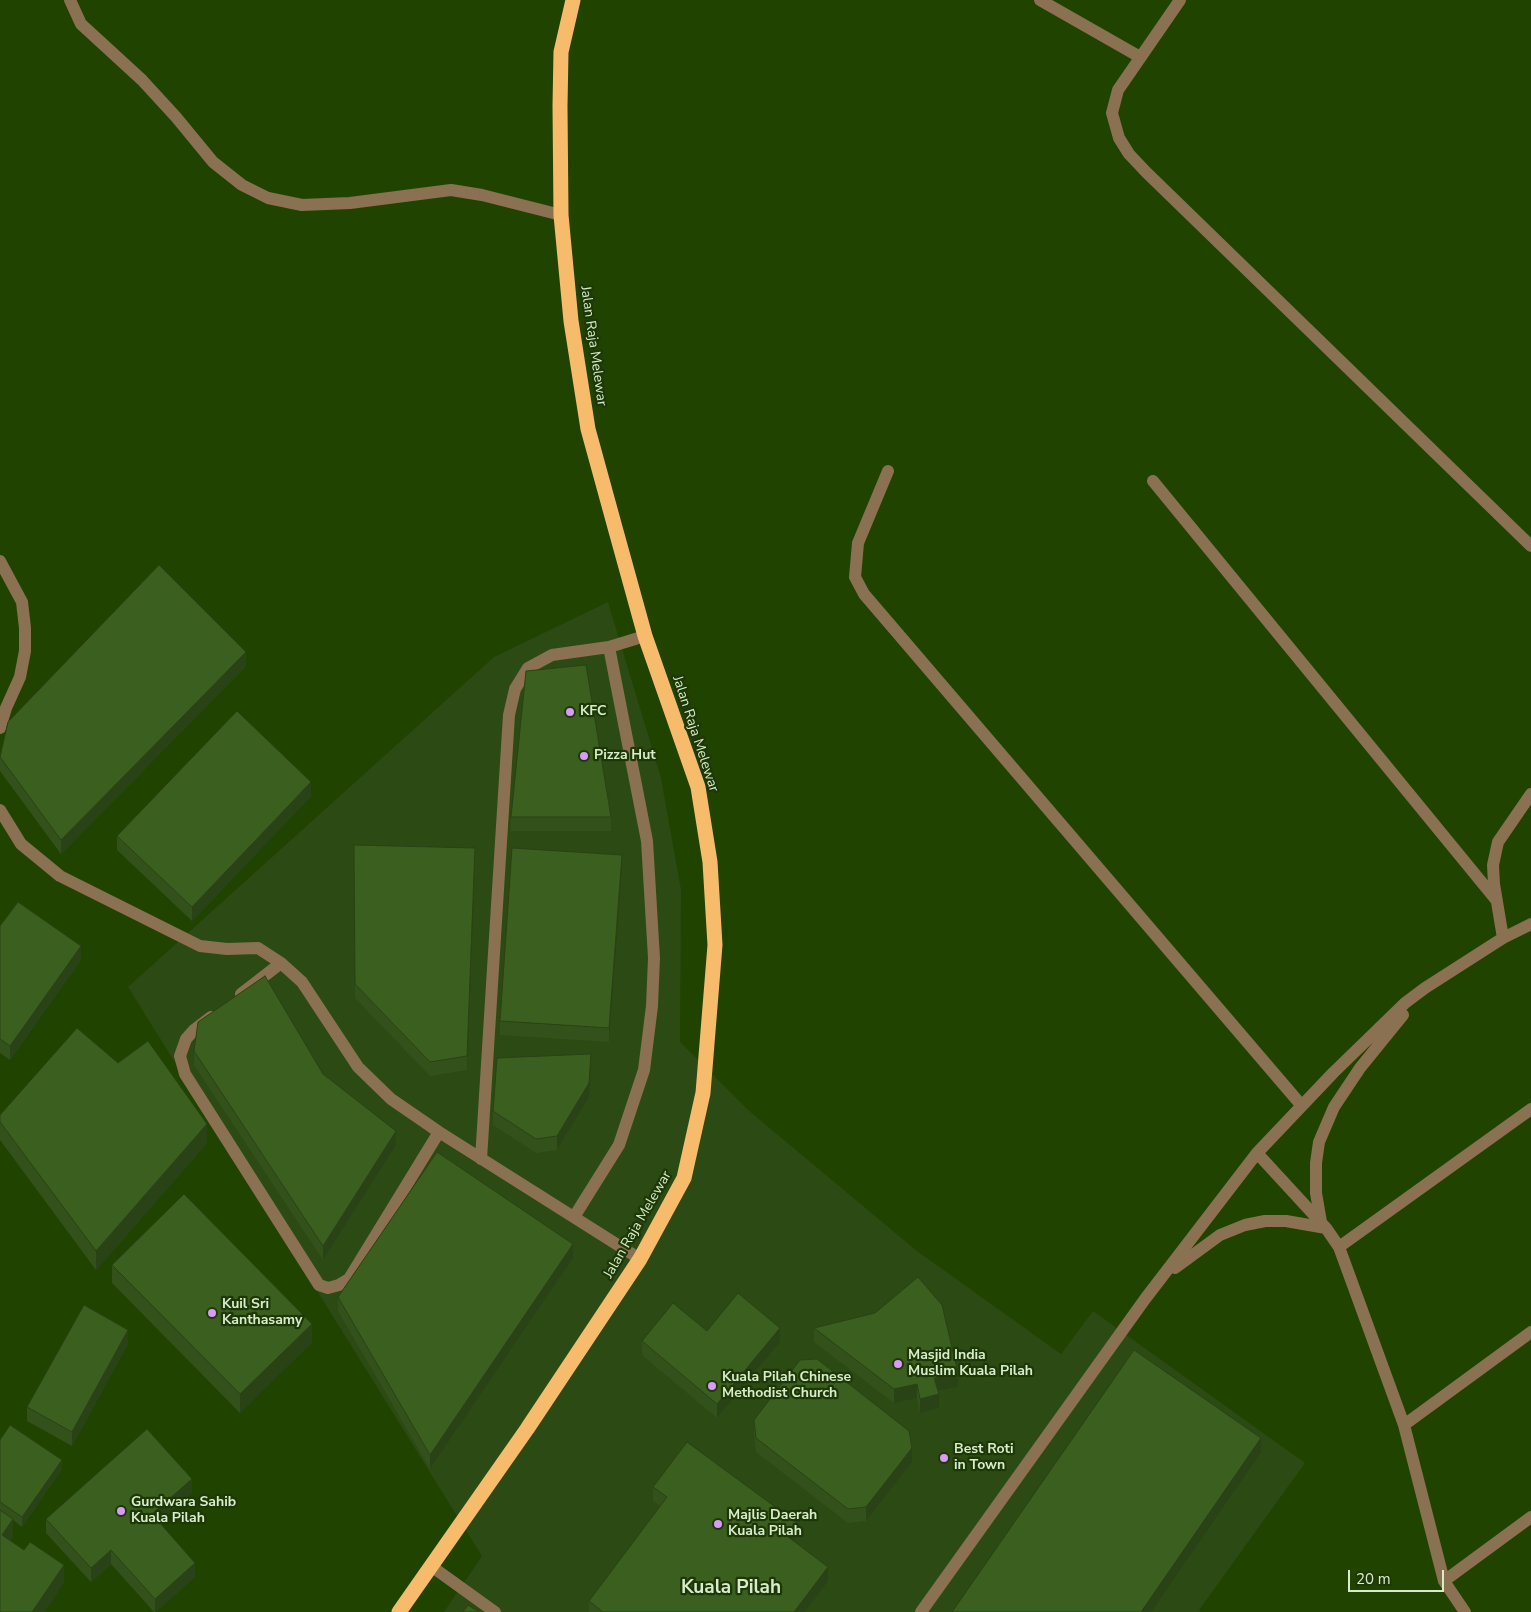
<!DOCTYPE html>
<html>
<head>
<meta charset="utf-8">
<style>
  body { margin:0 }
  #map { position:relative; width:1531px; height:1612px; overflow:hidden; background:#214300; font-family:"Nunito Sans",sans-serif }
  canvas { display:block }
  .scale { position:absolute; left:1348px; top:1570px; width:96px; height:22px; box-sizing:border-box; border:2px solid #d7ecca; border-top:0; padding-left:6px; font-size:15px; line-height:18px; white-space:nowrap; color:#d7ecca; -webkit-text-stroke:4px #1d3706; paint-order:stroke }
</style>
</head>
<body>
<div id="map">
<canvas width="1531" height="1612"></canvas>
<div class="scale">20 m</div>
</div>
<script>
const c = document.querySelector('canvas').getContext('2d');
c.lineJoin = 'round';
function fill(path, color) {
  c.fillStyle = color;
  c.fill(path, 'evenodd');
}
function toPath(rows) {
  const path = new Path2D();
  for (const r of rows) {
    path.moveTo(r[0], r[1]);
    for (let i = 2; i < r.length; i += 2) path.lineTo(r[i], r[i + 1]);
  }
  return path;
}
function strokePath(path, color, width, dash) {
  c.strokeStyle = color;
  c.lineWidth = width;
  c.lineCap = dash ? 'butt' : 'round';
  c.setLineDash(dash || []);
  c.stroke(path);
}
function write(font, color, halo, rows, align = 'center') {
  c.font = font + ' "Nunito Sans",sans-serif';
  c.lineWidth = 4.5;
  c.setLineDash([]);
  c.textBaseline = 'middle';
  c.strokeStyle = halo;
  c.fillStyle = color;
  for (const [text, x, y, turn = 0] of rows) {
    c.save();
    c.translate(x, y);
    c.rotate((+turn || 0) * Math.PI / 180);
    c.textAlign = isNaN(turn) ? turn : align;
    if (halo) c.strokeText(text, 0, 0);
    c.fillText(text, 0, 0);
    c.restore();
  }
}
fill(toPath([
  [608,602,661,778,681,890,680,1042,748,1110,917,1251,1061,1354,1093,1311,1305,1463,1199,1610,1201,1612,444,1612,482,1556,128,987,494,657]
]), '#2c4a14');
strokePath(toPath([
  [70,0,81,24,142,80,176,117,213,162,242,185,268,198,302,205,350,203,451,190,482,195,561,215],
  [1040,0,1140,57],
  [1180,0,1118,90,1112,113,1119,138,1129,154,1146,172,1531,546],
  [888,471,858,543,855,577,864,594,1302,1106],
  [1153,481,1497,901],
  [0,561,22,602,25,628,25,651,20,677,6,708,0,728],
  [0,810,21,844,60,876,200,946,227,949,258,948,281,963,302,982,358,1067,391,1099,439,1132,640,1259],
  [1503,938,1494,884,1493,865,1498,842,1531,794],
  [241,994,281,963],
  [211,1017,194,1030,186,1039,180,1056,185,1074,319,1285,328,1288,339,1285,349,1279,439,1132],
  [1257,1153,1326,1228,1339,1247,1404,1425,1444,1581,1465,1612],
  [481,1159,509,715,515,689,528,668,552,655,609,647],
  [574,1217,619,1145,644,1070,652,1006,654,958,647,841,609,647,645,636],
  [1321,1222,1316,1193,1316,1163,1319,1142,1334,1107,1360,1068,1403,1015],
  [1339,1247,1531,1109],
  [1175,1268,1220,1235,1245,1225,1265,1221,1286,1221,1326,1228],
  [1404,1425,1531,1332],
  [431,1566,495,1612],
  [1444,1581,1531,1517],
  [921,1612,1145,1299,1257,1153,1333,1073,1405,1003,1425,988,1503,938,1531,924]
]), '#897152', 12);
strokePath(toPath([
  [399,1612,527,1429,640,1259,684,1178,703,1093,715,945,710,862,698,787,645,636,616,531,588,429,571,321,561,215,560,106,561,52,573,0]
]), '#f6bc6c', 15);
fill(toPath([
  [246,666,61,854,0,771,0,757],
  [311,796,192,921,117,850,117,836],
  [511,817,611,817,611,831,511,831],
  [354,845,475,862,467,1070,430,1076,355,998],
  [622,869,609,1042,500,1035,500,1021],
  [0,926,81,960,10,1060,0,1053],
  [194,1051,323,1074,396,1145,323,1260,194,1065],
  [591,1068,589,1097,557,1150,536,1153,493,1125,493,1111],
  [0,1115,207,1143,96,1270,0,1140],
  [573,1258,430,1469,338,1311,338,1297],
  [112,1265,312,1342,240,1413,112,1283],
  [875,1313,958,1387,938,1392,939,1408,920,1413,917,1398,894,1403,814,1342,814,1328],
  [707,1331,780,1342,717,1418,642,1355,642,1341],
  [128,1344,72,1446,27,1421,27,1407],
  [754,1420,912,1462,866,1521,848,1523,756,1452,754,1434],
  [0,1440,62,1469,22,1527,13,1520,13,1537,10,1541,64,1583,0,1612],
  [653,1487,797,1537,794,1541,828,1581,805,1612,589,1612,589,1601,660,1506,653,1501],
  [192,1493,159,1522,195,1577,155,1612,154,1612,111,1564,91,1582,46,1533,46,1519]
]), '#33521b');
fill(toPath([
  [246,652,246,666,61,854,61,840],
  [311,782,311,796,192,921,192,907],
  [475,848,475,862,467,1070,467,1056],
  [622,855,622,869,609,1042,609,1028],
  [81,946,81,960,10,1060,10,1046],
  [591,1054,591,1068,589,1097,557,1150,557,1136],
  [207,1124,207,1143,96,1270,96,1251],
  [396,1131,396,1145,323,1260,323,1246],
  [573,1244,573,1258,430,1469,430,1455],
  [312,1324,312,1342,240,1413,240,1394],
  [780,1328,780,1342,717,1418,717,1404],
  [128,1330,128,1344,72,1446,72,1432],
  [958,1373,958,1387,934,1392,934,1378],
  [917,1384,917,1398,894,1403,894,1389],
  [939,1394,939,1408,920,1413,920,1399],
  [1261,1438,1261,1452,1151,1612,1141,1612],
  [912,1448,912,1462,866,1521,866,1507],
  [62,1460,62,1469,22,1527,22,1517],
  [192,1479,192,1493,152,1528,152,1514],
  [13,1519,13,1537,2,1553,2,1535],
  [797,1523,797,1537,787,1550,787,1536],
  [111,1550,111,1564,91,1582,91,1568],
  [195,1563,195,1577,155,1612,155,1599],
  [64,1565,64,1583,45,1612,32,1612],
  [828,1567,828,1581,805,1612,794,1612]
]), '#294216');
const building = toPath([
  [159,565,246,652,61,840,0,757,8,722,159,565],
  [586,665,611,817,511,817,526,671,586,665],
  [237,711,311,782,192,907,117,836,237,711],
  [354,845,475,848,467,1056,430,1062,355,984,354,845],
  [512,848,622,855,609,1028,500,1021,512,848],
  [18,902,81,946,10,1046,0,1039,0,926,18,902],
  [265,976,323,1074,396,1131,323,1246,194,1051,198,1022,265,976],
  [77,1028,118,1063,148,1041,207,1124,96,1251,0,1122,0,1115,77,1028],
  [591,1054,589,1083,557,1136,536,1139,493,1111,497,1058,591,1054],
  [437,1152,573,1244,430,1455,338,1297,437,1152],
  [184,1194,312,1324,240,1394,112,1265,184,1194],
  [918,1277,942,1305,958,1373,934,1378,939,1394,920,1399,917,1384,894,1389,814,1328,875,1313,918,1277],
  [738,1293,780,1328,717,1404,642,1341,673,1303,707,1331,738,1293],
  [84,1305,128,1330,72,1432,27,1407,84,1305],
  [1134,1350,1261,1438,1141,1612,952,1612,1134,1350],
  [817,1359,909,1431,912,1448,866,1507,848,1509,756,1438,754,1420,800,1360,817,1359],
  [10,1425,62,1460,22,1517,0,1502,0,1440,10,1425],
  [147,1429,192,1479,152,1514,195,1563,155,1599,111,1550,91,1568,46,1519,147,1429],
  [687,1442,797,1523,787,1536,828,1567,794,1612,603,1612,589,1601,667,1497,653,1487,687,1442],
  [0,1510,13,1519,2,1535,24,1550,30,1542,64,1565,32,1612,0,1612,0,1510],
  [468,1605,479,1612,463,1612,468,1605]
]);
fill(building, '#3b5f1f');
strokePath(building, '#294216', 1);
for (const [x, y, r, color] of [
  [570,712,5,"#d99af8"],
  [584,756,5,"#d99af8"],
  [212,1313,5,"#d99af8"],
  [898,1364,5,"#d99af8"],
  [712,1386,5,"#d99af8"],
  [944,1458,5,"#d99af8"],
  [121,1511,5,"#d99af8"],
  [718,1524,5,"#d99af8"]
]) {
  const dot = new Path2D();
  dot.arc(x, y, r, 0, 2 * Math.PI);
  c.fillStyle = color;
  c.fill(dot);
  strokePath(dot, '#1d3706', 2);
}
write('14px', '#d7ecca', '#1d3706', [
  ["Jalan Raja Melewar",593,346,82],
  ["Jalan Raja Melewar",695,734,72],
  ["Jalan Raja Melewar",638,1225,-60]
]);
write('bold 14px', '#d7ecca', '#1d3706', [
  ["KFC",580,712],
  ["Pizza Hut",594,756],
  ["Kuil Sri",222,1305],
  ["Kanthasamy",222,1321],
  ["Masjid India",908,1356],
  ["Muslim Kuala Pilah",908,1372],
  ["Kuala Pilah Chinese",722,1378],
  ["Methodist Church",722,1394],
  ["Best Roti",954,1450],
  ["in Town",954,1466],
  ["Gurdwara Sahib",131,1503],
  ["Kuala Pilah",131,1519],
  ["Majlis Daerah",728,1516],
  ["Kuala Pilah",728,1532]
], 'left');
write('bold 19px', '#d7ecca', '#1d3706', [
  ["Kuala Pilah",731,1588]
]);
</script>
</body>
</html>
